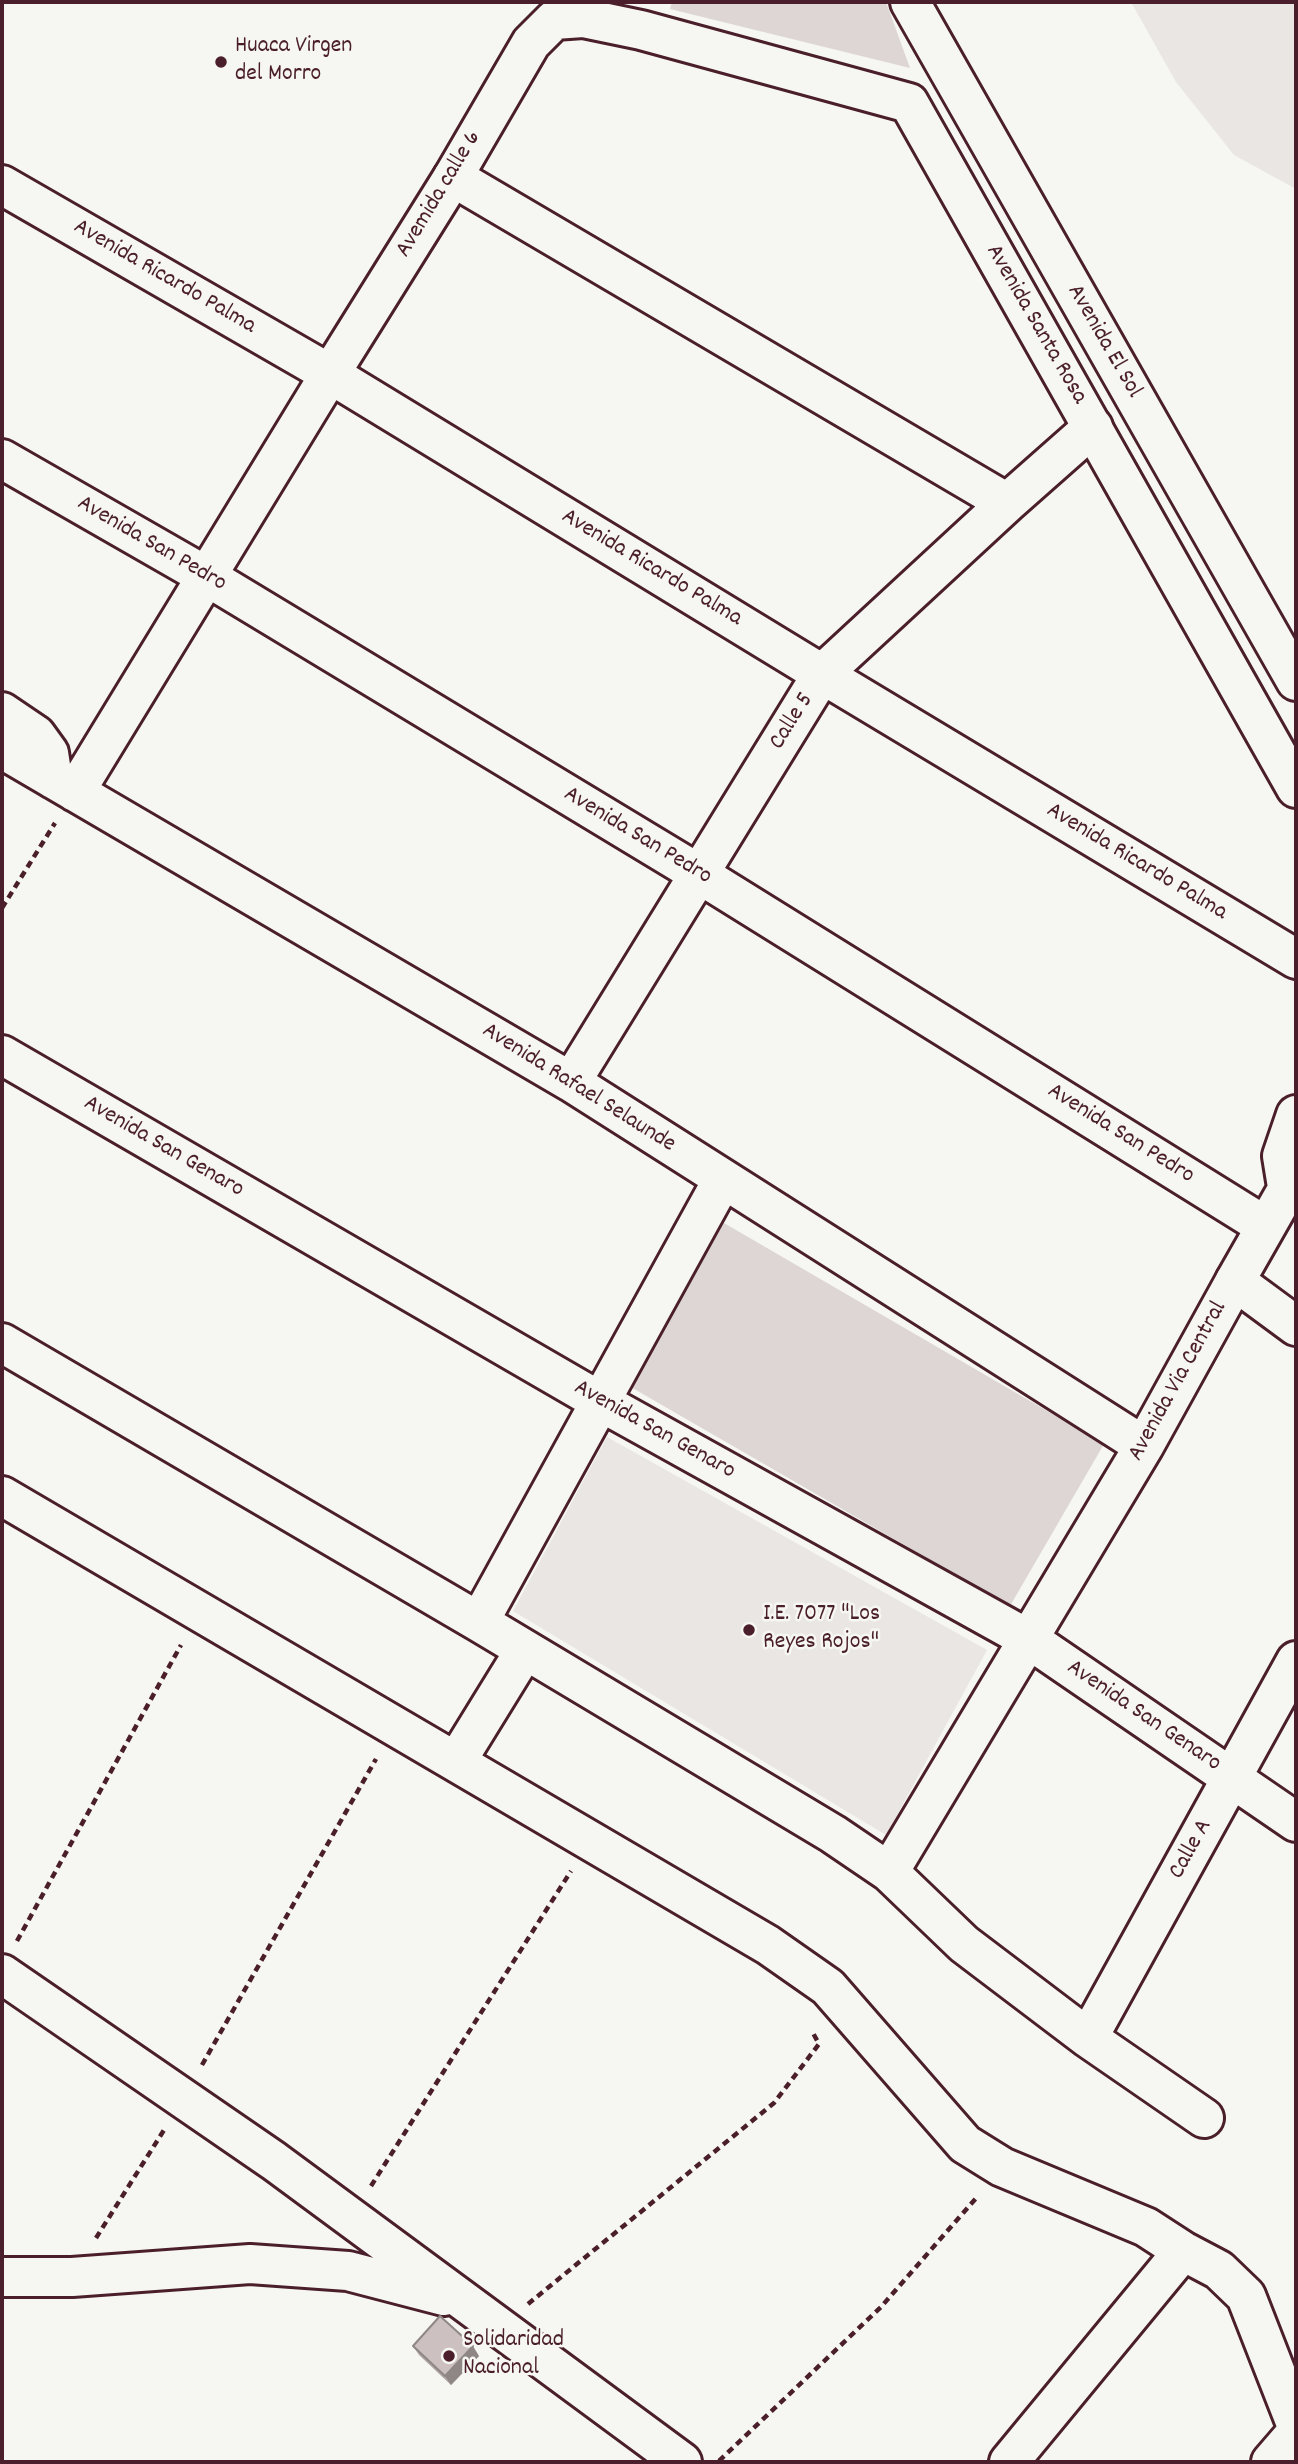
<!DOCTYPE html>
<html>
<head>
<meta charset="utf-8">
<style>
  body { margin:0 }
  #map { position:relative; width:1298px; height:2464px; overflow:hidden; background:#f6f6f2; font-family:Dekko,sans-serif }
  canvas { display:block }
  .frame { position:absolute; inset:0; border:4px solid #4a1f2b; pointer-events:none }
</style>
</head>
<body>
<div id="map">
<canvas width="1298" height="2464"></canvas>
<div class="frame"></div>
</div>
<script>
const c = document.querySelector('canvas').getContext('2d');
c.lineJoin = 'round';
function fill(path, color) {
  c.fillStyle = color;
  c.fill(path, 'evenodd');
}
function toPath(rows) {
  const path = new Path2D();
  for (const r of rows) {
    path.moveTo(r[0], r[1]);
    for (let i = 2; i < r.length; i += 2) path.lineTo(r[i], r[i + 1]);
  }
  return path;
}
function strokePath(path, color, width, dash) {
  c.strokeStyle = color;
  c.lineWidth = width;
  c.lineCap = dash ? 'butt' : 'round';
  c.setLineDash(dash || []);
  c.stroke(path);
}
function write(font, color, halo, rows, align = 'center') {
  c.font = font + ' Dekko,sans-serif';
  c.lineWidth = 5;
  c.setLineDash([]);
  c.textBaseline = 'middle';
  c.strokeStyle = halo;
  c.fillStyle = color;
  for (const [text, x, y, turn = 0] of rows) {
    c.save();
    c.translate(x, y);
    c.rotate((+turn || 0) * Math.PI / 180);
    c.textAlign = isNaN(turn) ? turn : align;
    if (halo) c.strokeText(text, 0, 0);
    c.fillText(text, 0, 0);
    c.restore();
  }
}
fill(toPath([
  [1131,2,1296,2,1296,189,1234,155,1176,82],
  [607,1437,987,1650,886,1835,513,1611]
]), '#e9e6e3');
fill(toPath([
  [672,2,886,2,910,68,670,9],
  [724,1223,1104,1444,1010,1606,629,1386]
]), '#ddd6d5');
const street = toPath([
  [453,177,1007,503],
  [2,459,206,576,699,874,1265,1226],
  [2,712,36,735,49,753,53,779],
  [2,749,571,1082,1144,1446],
  [75,792,330,374,822,674,1296,959],
  [2,1055,601,1402,1030,1640,1296,1822],
  [571,1082,822,674,1007,503,1093,427],
  [2,1343,479,1622,833,1834,889,1872,964,1944,1088,2038,1204,2118],
  [2,1496,768,1945,828,1987,965,2144,1002,2167,1146,2227,1183,2251,1219,2270,1246,2296,1296,2424],
  [479,1622,723,1179],
  [456,1762,525,1650],
  [889,1872,1144,1446,1235,1281],
  [2,1974,274,2161,682,2462],
  [1088,2038,1296,1661],
  [2,2277,72,2277,250,2264,348,2271,444,2296],
  [1009,2462,1183,2251],
  [1271,2462,1296,2433]
]);
const secondary = toPath([
  [910,2,1296,681],
  [2,185,330,374,453,177,531,43,554,20,583,18,641,30,909,103,1296,788],
  [1296,1174,1235,1281,1296,1326],
  [1287,1187,1282,1156,1296,1115]
]);
strokePath(street, '#4a1f2b', 44);
strokePath(secondary, '#4a1f2b', 44);
strokePath(toPath([
  [2,908,55,823],
  [17,1941,181,1645],
  [202,2065,376,1759],
  [371,2186,571,1871],
  [96,2238,164,2130],
  [528,2304,774,2103,819,2044,813,2033],
  [719,2461,881,2307,977,2197]
]), '#4a1f2b', 4.5, [7, 5]);
strokePath(street, '#f6f6f2', 38);
strokePath(secondary, '#f6f6f2', 38);
fill(toPath([
  [413,2346,479,2356,451,2385,419,2355]
]), '#afa6a5');
fill(toPath([
  [473,2346,479,2356,451,2385,445,2376]
]), '#8f8786');
const building = toPath([
  [440,2316,473,2346,445,2376,413,2346,440,2316]
]);
fill(building, '#ccc1c0');
strokePath(building, '#8f8786', 2);
for (const [x, y, r, color] of [
  [221,62,7,"#4a1f2b"],
  [749,1630,7,"#4a1f2b"],
  [449,2356,7,"#4a1f2b"]
]) {
  const dot = new Path2D();
  dot.arc(x, y, r, 0, 2 * Math.PI);
  c.fillStyle = color;
  c.fill(dot);
  strokePath(dot, '#f6f6f2', 2.5);
}
write('24px', '#4a1f2b', '#f6f6f2', [
  ["Huaca Virgen",235,48],
  ["del Morro",235,76],
  ["I.E. 7077 \"Los",763,1616],
  ["Reyes Rojos\"",763,1644],
  ["Solidaridad",463,2342],
  ["Nacional",463,2370]
], 'left');
write('24px', '#4a1f2b', '#f6f6f2', [
  ["Avemida calle 6",440,195,-59],
  ["Avenida Ricardo Palma",164,278,30],
  ["Avenida Santa Rosa",1035,325,60],
  ["Avenida El Sol",1103,342,60],
  ["Avenida San Pedro",151,545,30],
  ["Avenida Ricardo Palma",651,569,31],
  ["Calle 5",793,722,-58],
  ["Avenida San Pedro",637,837,31],
  ["Avenida Ricardo Palma",1136,863,31],
  ["Avenida Rafael Selaunde",578,1089,32],
  ["Avenida San Pedro",1120,1135,32],
  ["Avenida San Genaro",163,1148,30],
  ["Avenida Via Central",1179,1382,-61],
  ["Avenida San Genaro",654,1431,29],
  ["Avenida San Genaro",1143,1717,34],
  ["Calle A",1192,1850,-61]
]);
</script>
</body>
</html>
